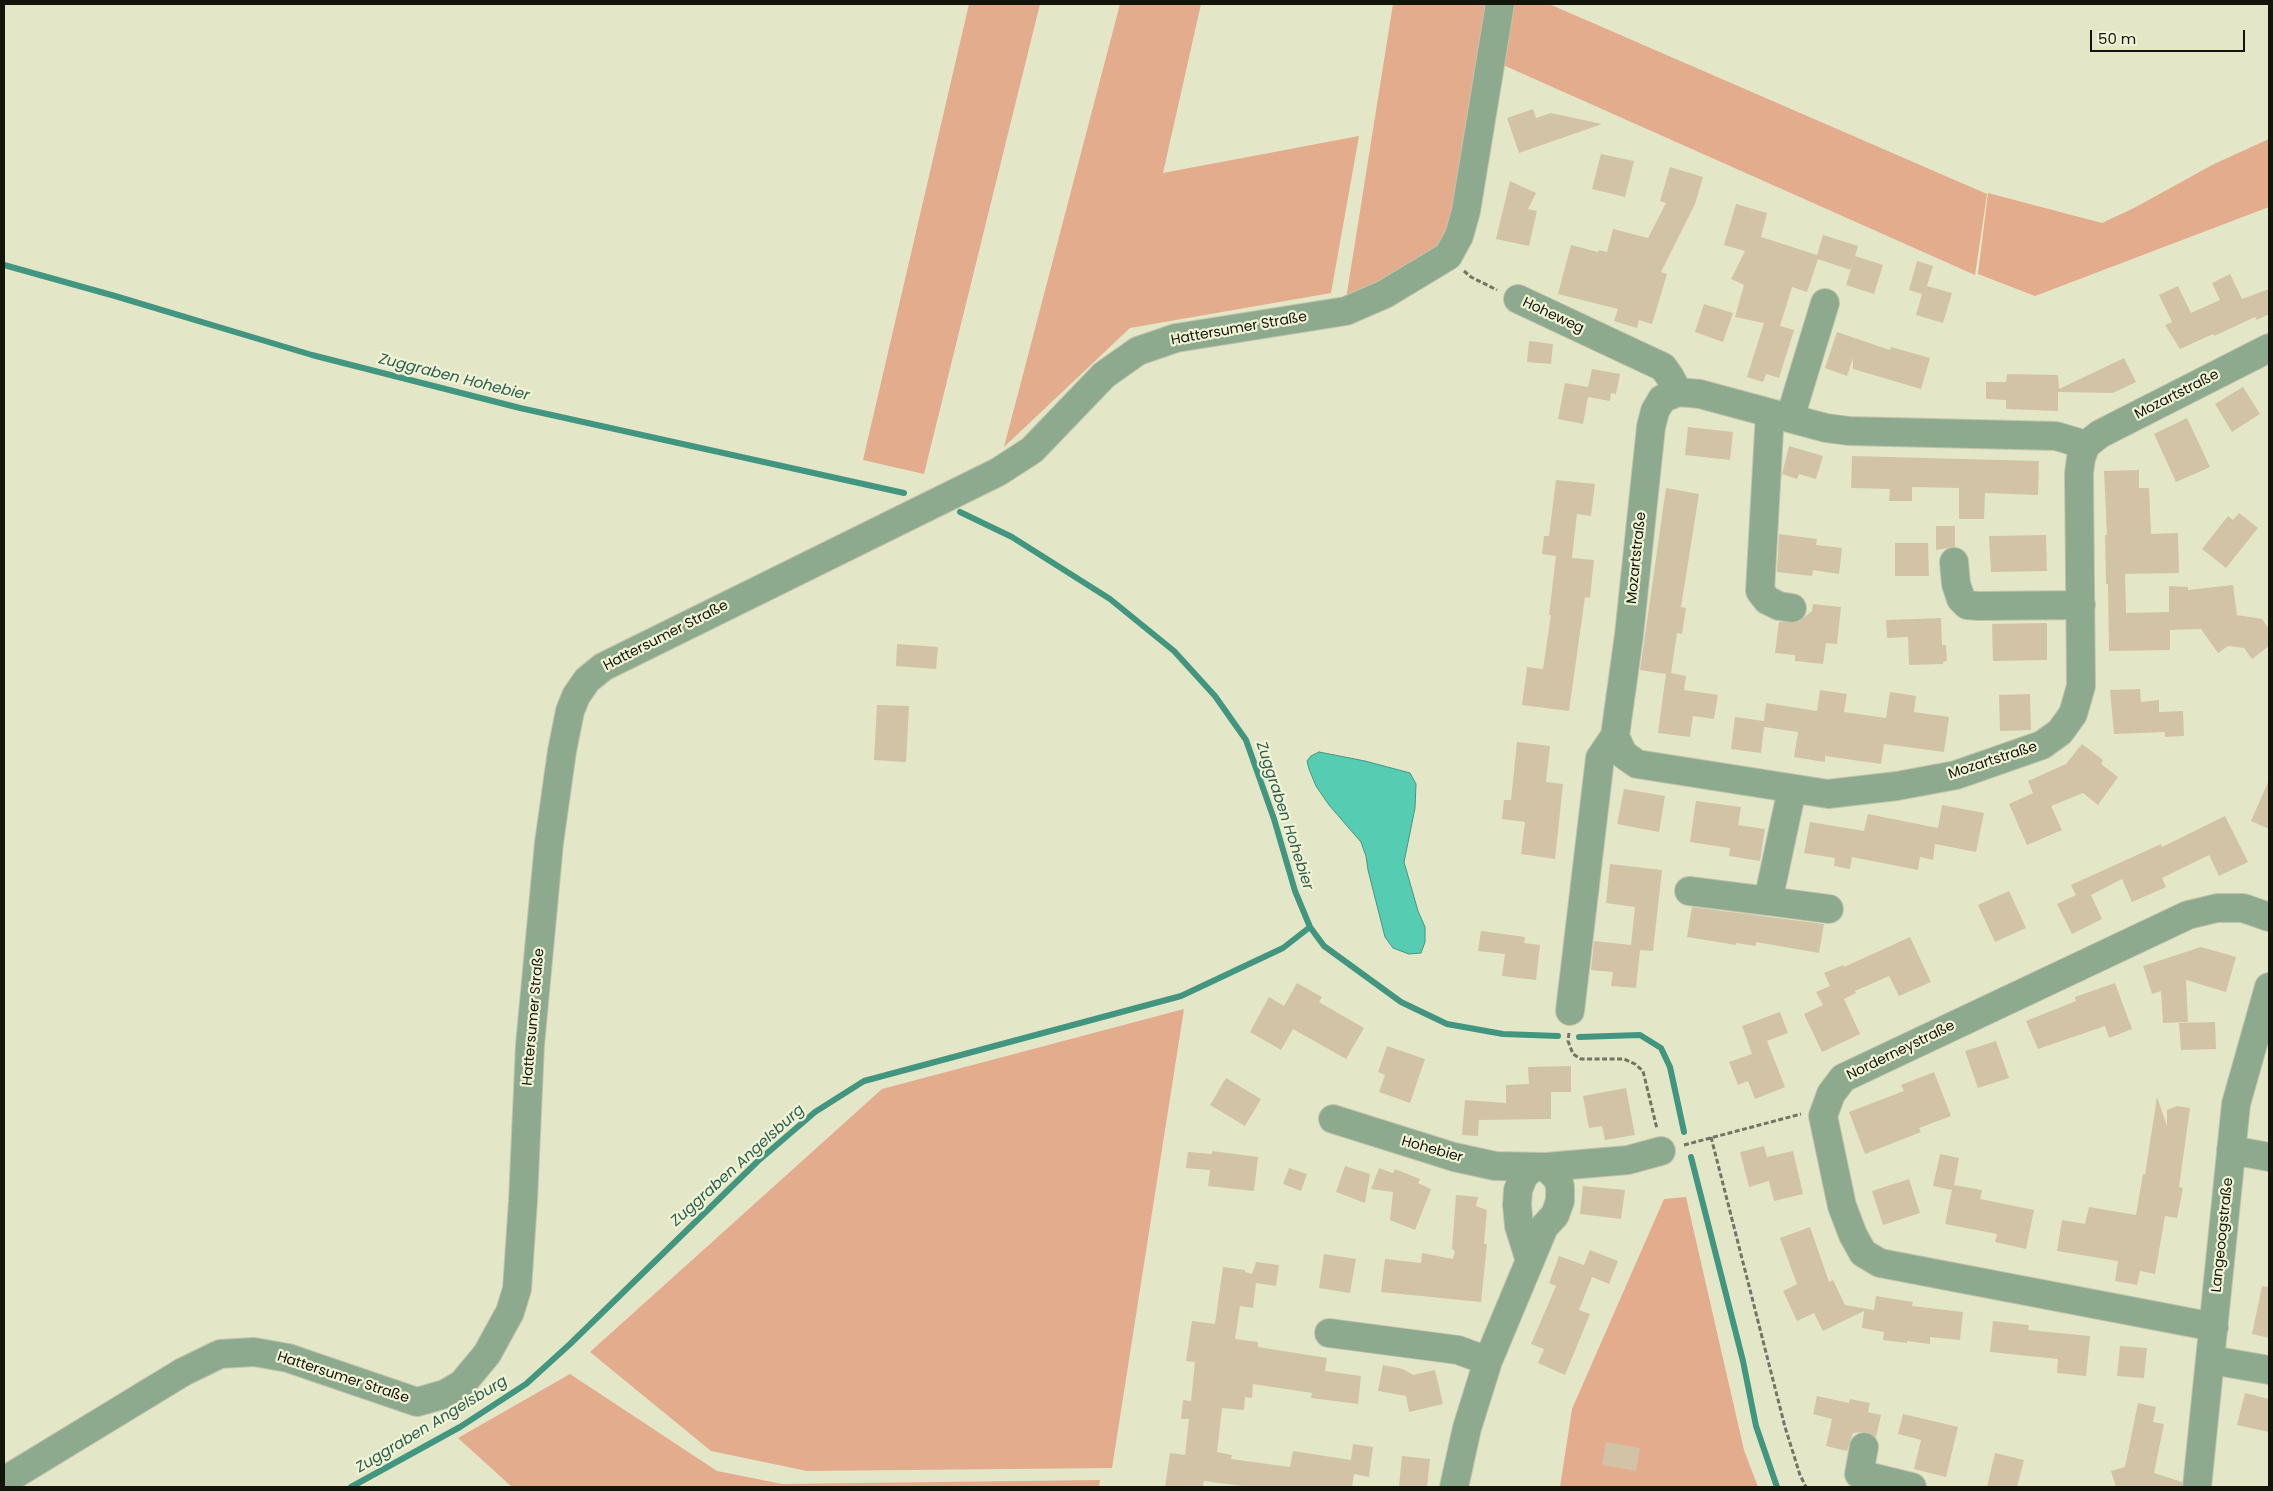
<!DOCTYPE html>
<html>
<head>
<meta charset="utf-8">
<style>
  body { margin:0 }
  #map { position:relative; width:2273px; height:1491px; overflow:hidden; background:#e3e7c8; font-family:Poppins,sans-serif }
  canvas { display:block }
  .frame { position:absolute; inset:0; border:5px solid #13140a; pointer-events:none }
  .scale { position:absolute; left:2090px; top:30px; width:155px; height:22px; box-sizing:border-box; border:2px solid #13140a; border-top:0; padding-left:6px; font-size:15px; line-height:18px; white-space:nowrap; color:#13140a; -webkit-text-stroke:4px #f0f4d5; paint-order:stroke }
</style>
</head>
<body>
<div id="map">
<canvas width="2273" height="1491"></canvas>
<div class="frame"></div>
<div class="scale">50 m</div>
</div>
<script>
const c = document.querySelector('canvas').getContext('2d');
c.lineJoin = 'round';
function fill(path, color) {
  c.fillStyle = color;
  c.fill(path, 'evenodd');
}
function toPath(rows) {
  const path = new Path2D();
  for (const r of rows) {
    path.moveTo(r[0], r[1]);
    for (let i = 2; i < r.length; i += 2) path.lineTo(r[i], r[i + 1]);
  }
  return path;
}
function strokePath(path, color, width, dash) {
  c.strokeStyle = color;
  c.lineWidth = width;
  c.lineCap = dash ? 'butt' : 'round';
  c.setLineDash(dash || []);
  c.stroke(path);
}
function write(font, color, halo, rows, align = 'center') {
  c.font = font + ' Poppins,sans-serif';
  c.lineWidth = 4.5;
  c.setLineDash([]);
  c.textBaseline = 'middle';
  c.strokeStyle = halo;
  c.fillStyle = color;
  for (const [text, x, y, turn = 0] of rows) {
    c.save();
    c.translate(x, y);
    c.rotate((+turn || 0) * Math.PI / 180);
    c.textAlign = isNaN(turn) ? turn : align;
    if (halo) c.strokeText(text, 0, 0);
    c.fillText(text, 0, 0);
    c.restore();
  }
}
fill(toPath([
  [969,4,1040,4,924,474,863,460],
  [1120,4,1201,4,1163,173,1359,136,1331,293,1130,328,1004,447],
  [1393,4,1492,4,1463,190,1444,240,1419,266,1346,299],
  [1514,4,1549,4,1987,194,1975,275,1503,65],
  [2269,139,2269,207,2035,296,1978,274,1988,193,2102,223,2134,208,2214,164],
  [1184,1009,1112,1468,807,1471,711,1451,590,1352,882,1089],
  [1686,1197,1744,1450,1758,1487,1560,1487,1572,1409,1664,1199],
  [570,1374,717,1471,782,1484,1100,1480,1099,1487,512,1487,458,1438]
]), '#e3ac8d');
const water = toPath([
  [1319,752,1365,761,1410,773,1416,784,1415,808,1404,862,1418,911,1425,927,1425,942,1421,953,1409,954,1393,948,1385,937,1368,870,1366,856,1361,842,1329,805,1316,786,1309,769,1307,761,1311,756,1319,752]
]);
fill(water, '#56cdb2');
strokePath(water, '#429680', 1);
strokePath(toPath([
  [4,265,115,296,312,355,520,408,904,493],
  [960,512,1012,537,1110,599,1174,651,1215,696,1246,740,1274,819,1295,891,1310,927,1324,946,1401,1002,1447,1024,1503,1034,1558,1036],
  [1579,1037,1640,1035,1661,1048,1670,1067,1684,1132],
  [1691,1157,1743,1361,1756,1426,1777,1487],
  [351,1487,460,1427,526,1384,569,1345,758,1161,815,1112,864,1081,1181,996,1283,948,1310,927]
]), '#429680', 6);
fill(toPath([
  [1533,109,1536,118,1551,113,1602,124,1519,153,1507,118],
  [1601,154,1634,161,1625,197,1592,189],
  [1670,167,1703,177,1695,204,1661,272,1667,274,1652,324,1639,320,1637,328,1614,321,1618,309,1558,294,1571,245,1598,252,1599,250,1607,252,1613,229,1648,238,1666,203,1660,201],
  [1510,181,1536,193,1528,209,1537,211,1529,246,1496,239],
  [1736,204,1767,213,1761,237,1817,255,1823,235,1858,246,1851,270,1818,259,1807,292,1792,287,1780,326,1794,330,1779,378,1766,374,1763,382,1747,377,1764,323,1735,317,1744,285,1731,279,1745,251,1724,245],
  [1855,256,1883,265,1874,294,1846,285],
  [1917,261,1933,266,1927,286,1952,293,1943,323,1916,315,1922,294,1909,290],
  [2230,274,2242,299,2269,289,2269,314,2257,320,2255,317,2214,336,2213,334,2180,349,2165,325,2172,322,2159,295,2178,286,2191,313,2220,300,2212,283],
  [1704,304,1733,313,1723,342,1695,332],
  [1837,332,1890,350,1891,347,1930,358,1921,389,1853,369,1853,358,1847,376,1825,368],
  [1529,341,1553,344,1551,364,1527,362],
  [2124,358,2136,382,2113,393,2058,392,2058,411,2006,409,2006,400,1986,399,1986,382,2006,382,2007,374,2058,375,2059,389],
  [1592,369,1620,374,1616,394,1611,393,1610,401,1588,397,1583,424,1558,419,1565,383,1588,387],
  [2243,387,2260,414,2232,432,2215,404],
  [2187,418,2210,467,2176,482,2154,434],
  [1688,427,1733,432,1730,460,1685,455],
  [1789,446,1823,456,1816,479,1799,474,1797,479,1782,474],
  [1852,456,2039,461,2038,495,1985,493,1984,519,1959,519,1959,488,1912,487,1912,501,1889,501,1890,489,1851,488],
  [2139,470,2139,488,2149,488,2151,534,2178,533,2179,573,2125,574,2126,613,2169,612,2169,586,2188,587,2188,590,2233,585,2237,615,2262,619,2269,629,2269,646,2252,659,2244,648,2228,646,2218,653,2201,629,2170,630,2170,650,2109,651,2108,584,2106,584,2105,535,2107,535,2104,471],
  [1556,480,1595,484,1591,516,1577,514,1572,558,1594,560,1590,598,1585,597,1569,711,1522,705,1527,667,1543,669,1551,615,1549,615,1556,556,1542,554,1544,536,1549,536],
  [1666,488,1699,494,1681,607,1686,608,1682,634,1677,633,1671,673,1686,676,1684,690,1718,695,1714,719,1693,716,1690,737,1658,733,1666,674,1640,670],
  [2239,513,2258,528,2226,568,2202,549,2228,516,2233,520],
  [1936,526,1955,526,1955,547,1936,550],
  [1779,534,1817,539,1816,545,1842,548,1839,574,1813,570,1812,576,1777,572],
  [2046,535,2047,571,1991,572,1989,536],
  [1895,543,1928,543,1929,576,1895,576],
  [1813,604,1841,607,1837,644,1826,643,1823,664,1795,661,1795,655,1775,653,1779,622,1798,622,1812,611],
  [1941,618,1942,645,1946,645,1947,661,1943,662,1943,664,1909,665,1908,637,1887,638,1886,620],
  [2047,623,2047,660,1993,661,1992,624],
  [897,644,938,647,936,669,896,666],
  [2140,689,2141,702,2159,700,2159,712,2183,711,2184,736,2165,737,2165,732,2114,734,2110,690],
  [1820,690,1847,694,1844,712,1886,718,1890,692,1916,696,1914,712,1949,717,1944,752,1884,744,1881,764,1825,756,1825,762,1794,757,1798,732,1764,727,1761,753,1731,749,1735,717,1764,721,1766,703,1817,711],
  [2030,694,2031,730,2000,731,1999,695],
  [877,705,909,706,906,762,874,760],
  [1517,742,1550,746,1546,782,1563,784,1555,859,1521,854,1525,822,1502,819,1504,800,1511,800],
  [2082,744,2103,760,2101,764,2118,777,2098,805,2083,793,2051,806,2062,830,2027,845,2009,804,2033,793,2028,781,2066,764],
  [2269,780,2269,829,2251,821],
  [1624,789,1665,796,1659,832,1617,824],
  [1696,801,1741,807,1738,825,1765,829,1760,861,1729,856,1730,848,1690,842],
  [1942,805,1984,813,1976,852,1935,844,1933,860,1920,857,1918,870,1852,857,1850,869,1834,866,1835,858,1804,853,1810,822,1864,831,1868,814,1938,828],
  [2225,816,2248,862,2219,876,2209,855,2162,878,2166,887,2132,902,2122,879,2091,895,2102,919,2072,934,2057,904,2076,895,2071,885,2161,844,2162,847],
  [1610,864,1662,870,1653,951,1640,950,1636,988,1611,986,1613,972,1591,970,1594,941,1631,945,1635,907,1606,903],
  [2009,891,2026,928,1995,942,1978,905],
  [1692,907,1824,924,1819,953,1756,942,1756,946,1736,943,1736,945,1687,937],
  [1481,931,1525,937,1524,943,1540,945,1536,980,1502,976,1505,954,1478,951],
  [1910,937,1931,982,1899,996,1889,976,1855,991,1856,993,1844,999,1860,1034,1822,1052,1804,1014,1823,1005,1816,992,1830,986,1824,973,1843,965,1844,967],
  [2201,947,2236,957,2226,992,2186,980,2188,1022,2163,1023,2161,991,2152,994,2143,966],
  [1297,983,1322,997,1319,1002,1364,1028,1346,1059,1293,1029,1281,1050,1250,1032,1269,997,1284,1006],
  [2115,983,2132,1029,2109,1038,2105,1026,2038,1049,2026,1021,2076,1001,2075,997],
  [1780,1012,1788,1033,1767,1041,1785,1087,1755,1099,1748,1081,1738,1085,1729,1062,1752,1054,1742,1026],
  [2215,1022,2216,1049,2181,1050,2179,1023],
  [1996,1041,2009,1078,1978,1088,1965,1051],
  [1387,1046,1425,1059,1410,1103,1379,1092,1385,1075,1378,1072],
  [1571,1066,1571,1092,1551,1092,1551,1119,1479,1120,1478,1136,1462,1135,1465,1100,1506,1103,1506,1085,1529,1084,1528,1067],
  [1934,1072,1951,1116,1919,1128,1921,1132,1865,1154,1849,1112,1904,1091,1901,1085],
  [1226,1078,1261,1099,1245,1126,1210,1105],
  [1626,1088,1635,1135,1605,1140,1602,1126,1589,1128,1583,1096],
  [2157,1097,2167,1126,2167,1110,2177,1106,2190,1108,2179,1187,2183,1188,2177,1218,2165,1216,2155,1274,2140,1271,2137,1285,2115,1281,2118,1261,2057,1251,2062,1220,2085,1224,2089,1207,2136,1215,2143,1174,2145,1175],
  [1764,1146,1767,1157,1793,1151,1803,1194,1774,1201,1769,1181,1749,1187,1740,1152],
  [1212,1151,1258,1157,1254,1191,1208,1186,1210,1170,1186,1168,1188,1152,1212,1154],
  [1940,1154,1959,1158,1954,1185,1982,1190,1980,1199,2034,1210,2026,1249,1995,1242,1997,1234,1945,1224,1952,1190,1933,1186],
  [1345,1166,1370,1174,1365,1203,1336,1192],
  [1289,1168,1307,1174,1301,1191,1283,1184],
  [1379,1168,1393,1173,1395,1169,1420,1179,1418,1183,1431,1189,1415,1230,1390,1220,1393,1192,1371,1189],
  [1909,1179,1920,1213,1883,1225,1872,1191],
  [1583,1186,1625,1190,1621,1219,1580,1214],
  [1456,1195,1478,1197,1476,1206,1487,1210,1484,1244,1487,1244,1481,1302,1381,1292,1385,1259,1421,1263,1422,1253,1453,1259,1455,1251,1452,1249],
  [1810,1227,1829,1282,1833,1280,1845,1305,1874,1310,1876,1296,1913,1302,1912,1306,1963,1312,1960,1340,1930,1337,1930,1344,1907,1341,1907,1343,1883,1340,1884,1332,1862,1328,1864,1311,1823,1331,1814,1313,1797,1321,1783,1291,1797,1284,1780,1238],
  [1590,1250,1618,1261,1609,1284,1592,1277,1579,1310,1590,1314,1565,1375,1538,1363,1544,1349,1531,1344,1556,1286,1549,1283,1559,1256,1584,1265],
  [1324,1254,1356,1259,1350,1293,1319,1288],
  [1256,1262,1279,1265,1276,1286,1256,1283,1253,1308,1240,1306,1235,1339,1258,1342,1258,1347,1327,1358,1325,1371,1361,1376,1358,1404,1311,1398,1312,1393,1253,1384,1252,1398,1245,1397,1244,1410,1222,1408,1217,1452,1232,1455,1231,1459,1290,1467,1293,1451,1351,1460,1353,1444,1373,1447,1369,1477,1354,1474,1352,1487,1250,1487,1204,1481,1203,1487,1165,1487,1170,1453,1185,1455,1189,1419,1181,1419,1183,1400,1191,1401,1195,1362,1186,1361,1192,1321,1215,1324,1223,1267,1245,1270,1245,1272,1252,1274],
  [2262,1286,2269,1287,2269,1338,2252,1334],
  [1993,1321,2029,1325,2028,1330,2090,1336,2086,1376,2057,1373,2058,1359,1990,1352],
  [2120,1346,2147,1348,2144,1378,2117,1376],
  [1383,1365,1403,1369,1413,1375,1435,1370,1443,1404,1409,1412,1406,1396,1378,1391],
  [2245,1393,2269,1399,2269,1432,2237,1425],
  [1817,1396,1849,1403,1850,1399,1870,1403,1868,1412,1881,1415,1876,1437,1866,1432,1853,1433,1847,1451,1826,1446,1832,1419,1813,1414],
  [2138,1403,2156,1407,2153,1422,2164,1424,2154,1473,2182,1482,2182,1487,2116,1487,2111,1471,2125,1467],
  [1903,1414,1958,1427,1946,1477,1914,1469,1921,1440,1898,1434],
  [1606,1442,1640,1448,1636,1471,1602,1465],
  [1995,1453,2024,1460,2017,1487,1987,1487],
  [1402,1456,1430,1459,1427,1487,1399,1486]
]), '#d2c3a7');
const minor = toPath([
  [1518,299,1663,367,1670,377,1678,392],
  [1770,413,1760,591,1767,600,1779,606,1792,608],
  [1790,418,1825,303],
  [1954,562,1956,584,1961,599,1967,605,1978,606,2081,605],
  [1615,736,1629,635,1651,427,1655,411,1662,399,1678,392,1700,394,1826,428,1849,431,2056,436,2086,445],
  [1689,891,1768,901,1792,789],
  [1768,901,1829,909],
  [1570,1011,1600,758,1615,736,1623,754,1637,764,1828,794,1897,786,1956,775,2042,745,2060,732,2073,714,2081,686,2079,473,2081,458,2086,445,2100,434,2269,348],
  [1333,1119,1454,1157,1495,1166,1546,1167,1558,1179,1560,1187,1560,1201,1555,1215,1544,1227,1488,1361],
  [2231,1150,2269,1157],
  [1546,1167,1628,1160,1661,1151],
  [1530,1261,1519,1226,1517,1205,1518,1190,1524,1175,1533,1168],
  [2214,1327,1880,1263,1863,1253,1853,1235,1842,1206,1823,1116,1831,1094,1843,1078,2188,915,2217,908,2243,908,2269,917],
  [1329,1333,1458,1350,1488,1361,1467,1428,1454,1487],
  [2211,1360,2269,1370],
  [1864,1447,1859,1474,1912,1487],
  [4,1481,183,1372,220,1354,254,1352,288,1358,417,1402,445,1394,462,1384,487,1354,510,1312,517,1289,523,1201,530,1045,549,843,562,751,570,711,576,696,587,680,603,667,998,472,1032,450,1104,375,1138,351,1176,338,1346,311,1385,294,1448,256,1459,236,1466,211,1500,4],
  [2197,1487,2236,1104,2269,987]
]);
strokePath(minor, '#c2c5aa', 30);
strokePath(toPath([
  [1464,271,1471,277,1497,290],
  [1569,1033,1568,1041,1573,1054,1581,1059,1624,1059,1635,1064,1643,1071,1657,1129],
  [1711,1137,1785,1427,1800,1475,1806,1487],
  [1684,1145,1801,1114]
]), '#727561', 3, [5, 2.5]);
strokePath(minor, '#8eaa8e', 28);
write('14px', '#13140a', '#f0f4d5', [
  ["Hoheweg",1553,316,25],
  ["Hattersumer Straße",1239,329,-10],
  ["Mozartstraße",2177,395,-27],
  ["Mozartstraße",1637,558,-84],
  ["Hattersumer Straße",666,636,-27],
  ["Mozartstraße",1993,761,-18],
  ["Hattersumer Straße",534,1017,-85],
  ["Norderneystraße",1901,1051,-26],
  ["Hohebier",1432,1150,16],
  ["Langeoogstraße",2223,1235,-84],
  ["Hattersumer Straße",343,1378,18]
]);
write('italic 15px', '#2c5d52', '#f0f4d5', [
  ["Zuggraben Hohebier",454,378,14],
  ["Zuggraben Hohebier",1284,816,72],
  ["Zuggraben Angelsburg",738,1166,-42],
  ["Zuggraben Angelsburg",432,1425,-31]
]);
</script>
</body>
</html>
